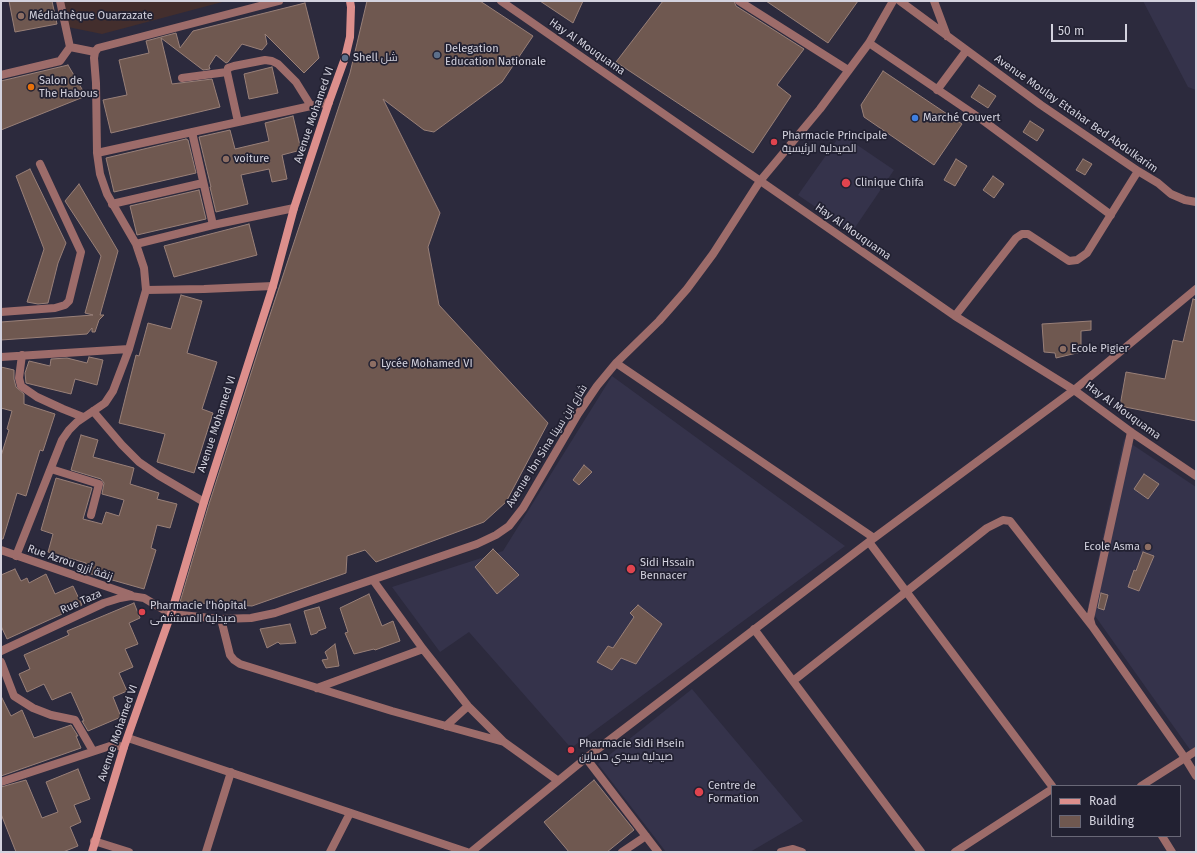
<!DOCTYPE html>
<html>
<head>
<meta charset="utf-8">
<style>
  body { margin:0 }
  #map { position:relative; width:1197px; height:853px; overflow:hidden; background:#2c2a3d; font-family:"Fira Sans",sans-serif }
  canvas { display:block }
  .frame { position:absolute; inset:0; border:2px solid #d3d2de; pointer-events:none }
  .legend { position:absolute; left:1051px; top:785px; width:130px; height:52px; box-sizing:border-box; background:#222132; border:1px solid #696877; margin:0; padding:5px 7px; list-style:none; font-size:12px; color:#d3d2de }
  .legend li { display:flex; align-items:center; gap:8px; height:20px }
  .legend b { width:20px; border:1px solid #696877 }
  .scale { position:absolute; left:1051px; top:24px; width:76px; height:18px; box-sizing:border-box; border:2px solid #d3d2de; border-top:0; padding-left:5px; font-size:12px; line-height:14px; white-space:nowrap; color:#d3d2de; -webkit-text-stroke:3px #222132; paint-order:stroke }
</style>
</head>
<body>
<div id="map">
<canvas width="1197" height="853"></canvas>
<div class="frame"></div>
<ul class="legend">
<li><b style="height:5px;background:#dd8f8c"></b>Road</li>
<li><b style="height:11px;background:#6f5850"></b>Building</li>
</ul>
<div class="scale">50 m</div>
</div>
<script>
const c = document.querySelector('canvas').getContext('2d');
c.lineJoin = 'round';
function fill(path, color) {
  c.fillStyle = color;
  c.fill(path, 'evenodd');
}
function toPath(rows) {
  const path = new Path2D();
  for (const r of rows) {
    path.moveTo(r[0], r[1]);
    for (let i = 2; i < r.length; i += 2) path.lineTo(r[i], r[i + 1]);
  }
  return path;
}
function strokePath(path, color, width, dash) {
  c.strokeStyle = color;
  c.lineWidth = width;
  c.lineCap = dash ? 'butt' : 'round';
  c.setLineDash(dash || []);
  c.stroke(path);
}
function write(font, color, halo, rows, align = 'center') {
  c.font = font + ' "Fira Sans",Cairo,sans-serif';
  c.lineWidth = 3.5;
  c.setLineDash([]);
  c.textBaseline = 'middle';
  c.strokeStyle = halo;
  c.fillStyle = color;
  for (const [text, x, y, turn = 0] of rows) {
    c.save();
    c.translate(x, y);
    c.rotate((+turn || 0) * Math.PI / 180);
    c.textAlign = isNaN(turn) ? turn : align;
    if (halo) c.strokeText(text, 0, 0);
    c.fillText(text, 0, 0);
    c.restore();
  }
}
fill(toPath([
  [57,1,226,1,102,34,63,26]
]), '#432e2d');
fill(toPath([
  [1143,1,1196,1,1196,90,1188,87],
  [841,134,894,170,852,232,798,195],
  [612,376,845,546,571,748,469,632,440,652,392,587,503,551],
  [1124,439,1196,487,1196,747,1191,751,1088,606],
  [692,689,803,821,750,852,666,852,598,764]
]), '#35334b');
const building = toPath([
  [9,1,52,1,57,24,15,32,9,1],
  [367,1,480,1,533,36,502,82,434,132,424,130,383,99,440,213,428,247,439,305,548,423,506,502,484,522,376,562,365,550,347,556,346,573,252,606,180,602,209,504,261,342,350,73,367,1],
  [540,1,583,1,573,23,540,1],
  [663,1,734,1,736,6,804,49,777,85,791,96,753,153,616,62,663,1],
  [766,1,858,1,828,43,766,1],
  [305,3,319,58,304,73,265,34,267,44,262,50,242,44,228,62,226,63,216,55,209,66,210,69,203,70,161,38,172,84,212,79,220,107,111,133,103,100,127,95,119,60,149,53,146,41,176,33,180,48,193,31,305,3],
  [68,65,86,96,1,130,1,81,68,65],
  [272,67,278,93,249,99,244,74,272,67],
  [883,71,962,124,934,165,864,117,861,105,883,71],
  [979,85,996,96,988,108,971,97,979,85],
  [293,116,301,150,282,155,287,179,272,182,269,169,241,175,248,204,216,212,210,187,211,187,199,137,230,130,235,149,269,141,265,123,293,116],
  [1030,121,1044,130,1037,141,1023,132,1030,121],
  [186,139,188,140,196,173,114,192,106,158,186,139],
  [956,159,967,166,955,186,944,180,956,159],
  [1083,159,1092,164,1085,175,1076,170,1083,159],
  [30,169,66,243,58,263,48,303,38,304,27,302,44,249,16,176,30,169],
  [993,176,1004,184,994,198,983,190,993,176],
  [79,184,118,251,100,315,104,315,99,320,95,332,92,332,92,328,87,334,1,340,1,322,93,315,85,313,101,256,65,201,79,184],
  [199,190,206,219,137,235,130,206,199,190],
  [249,224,257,255,174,277,164,246,249,224],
  [181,295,202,301,187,353,217,362,202,409,213,413,194,473,157,462,165,434,119,423,136,355,139,356,148,323,171,329,181,295],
  [1193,299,1196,300,1196,421,1120,406,1126,372,1165,379,1173,340,1183,342,1193,299],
  [1091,321,1091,330,1081,331,1081,352,1056,358,1055,353,1044,352,1042,324,1091,321],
  [89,357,103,360,97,385,75,379,71,394,26,383,25,373,29,361,50,366,51,359,67,358,87,363,89,357],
  [1,367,14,370,14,379,16,387,24,394,24,404,55,414,43,451,40,450,26,496,17,493,3,539,1,539,1,456,9,430,7,429,12,411,1,408,1,367],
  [81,435,98,440,93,457,134,468,130,484,159,493,157,499,177,504,170,528,157,525,151,548,156,550,144,589,84,572,86,563,48,552,53,534,41,530,56,478,92,488,83,519,102,524,106,512,119,516,124,500,102,494,104,483,101,479,71,470,81,435],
  [584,465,592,472,579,485,573,480,584,465],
  [1144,474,1159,484,1148,499,1134,489,1144,474],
  [493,549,519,575,497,594,475,567,493,549],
  [1143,552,1154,556,1139,591,1128,587,1134,570,1136,571,1143,552],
  [15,569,21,581,27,578,29,583,46,574,55,594,73,586,82,605,7,639,1,626,1,575,15,569],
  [1101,593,1108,595,1104,610,1098,608,1101,593],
  [369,594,382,626,393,621,400,641,375,650,374,649,354,654,345,633,348,632,340,608,369,594],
  [134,603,140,618,129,623,138,644,125,649,133,667,119,673,127,691,113,697,121,717,88,731,82,721,84,721,71,692,52,700,44,684,27,692,19,674,30,669,24,655,69,635,67,631,134,603],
  [638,605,662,624,636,664,621,658,612,670,597,662,608,646,613,648,634,617,630,613,638,605],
  [319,607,326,628,318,631,317,633,311,635,304,611,319,607],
  [290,624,296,643,280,644,278,642,267,648,260,629,290,624],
  [335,644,339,666,326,668,322,660,328,659,325,652,335,644],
  [1,696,11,716,22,710,34,738,71,725,78,736,76,736,81,748,1,776,1,696],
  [78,769,90,799,74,805,81,822,70,827,78,846,63,852,16,852,1,814,1,787,26,780,42,818,58,812,46,782,78,769],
  [594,780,634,830,607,852,569,852,544,822,594,780]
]);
fill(building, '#6f5850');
strokePath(building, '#998078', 1);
strokePath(toPath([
  [501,1,955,316,1074,390,1131,432,1196,476],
  [739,1,848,70],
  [900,1,1041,105,1138,171,1158,183,1171,194,1185,200,1196,202],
  [934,1,947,36],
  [869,43,981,119,1111,215],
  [70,47,95,52],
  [1,75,60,61,70,47,60,1],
  [182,78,227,72],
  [937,90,966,51],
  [238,122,227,72,228,68,234,66,265,60,272,61,278,64,296,82,311,106],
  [192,132,213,225],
  [97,153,329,102],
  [112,204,203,183],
  [136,244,213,225,294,208],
  [146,290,204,289,273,286],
  [1,312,55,308,65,305,69,301,81,252,40,164],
  [955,316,1016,238,1022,234,1028,234,1069,261,1077,260,1087,253,1138,171],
  [22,355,19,378,21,386,37,397,63,409,83,417],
  [1,357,129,349,146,290,144,268,136,244,107,194,100,174,97,153,96,83,94,58,95,52,98,48,279,1],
  [616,363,874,538],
  [93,411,122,445,139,462,158,475,204,502],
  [1131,432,1090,619,1092,626,1185,758,1196,776],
  [51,469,99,484,91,515],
  [869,542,1052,786],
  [1,550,131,595],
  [16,556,62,440,69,430,77,422,105,403,113,391,129,349],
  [373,580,423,649,468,706,504,742,557,780],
  [221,619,230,655,234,660,240,664,392,711,504,742],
  [754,629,921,852],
  [1,651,104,603,120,598,131,596,144,598,171,614,221,619,251,618,275,613,477,544,496,535,509,526,523,508,578,414,597,386,616,363,659,321,687,289,713,254,760,181,820,109,869,43,893,1],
  [1,662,14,696,33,708,51,715,75,720,93,751],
  [793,681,987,528,1003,520,1010,521,1092,626],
  [317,688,423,649],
  [446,726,468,706],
  [128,738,467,852],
  [586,758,658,852],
  [1,782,113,745,124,747],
  [1141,786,1196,751],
  [1162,836,1172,852],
  [94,841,129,852],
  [206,852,231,772],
  [330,852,350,813],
  [471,852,586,758,874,538,1074,390,1196,289],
  [622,852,646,836],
  [781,852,793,849,802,852],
  [955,852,1052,789]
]), '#9d6c6a', 8);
strokePath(toPath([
  [92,852,124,747,171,614,204,502,273,286,294,208,329,102,345,58,350,37,351,7,350,1]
]), '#dd8f8c', 8);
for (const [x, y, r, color] of [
  [21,16,4,"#8d6e63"],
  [437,55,4,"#5c6f8a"],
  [345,58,4,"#5c6f8a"],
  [31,87,4,"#e8710a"],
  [915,118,4,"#3f7fe0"],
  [774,142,4,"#e0444e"],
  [226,159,4,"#8d6e63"],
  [846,183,5,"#e0444e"],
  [1063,349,4,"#8d6e63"],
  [373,364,4,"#8d6e63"],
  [1148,547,4,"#8d6e63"],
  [631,569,5,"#e0444e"],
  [142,612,4,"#e0444e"],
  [571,750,4,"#e0444e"],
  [699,792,5,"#e0444e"]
]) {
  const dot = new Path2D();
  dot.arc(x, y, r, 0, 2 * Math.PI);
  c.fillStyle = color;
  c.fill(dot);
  strokePath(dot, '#222132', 1.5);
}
write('11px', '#d3d2de', '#222132', [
  ["Médiathèque Ouarzazate",29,16],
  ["Delegation",445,49],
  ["Education Nationale",445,62],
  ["Shell شل",353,58],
  ["Salon de",39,81],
  ["The Habous",39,94],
  ["Marché Couvert",923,118],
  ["Pharmacie Principale",782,136],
  ["الصيدلية الرئيسية",782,149],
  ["voiture",234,159],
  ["Clinique Chifa",855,183],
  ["Ecole Pigier",1071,349],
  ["Lycée Mohamed VI",381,364],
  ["Ecole Asma",1140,547,"right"],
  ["Sidi Hssain",640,563],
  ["Bennacer",640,576],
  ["Pharmacie l'hôpital",150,606],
  ["صيدلية المستشفى",150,619],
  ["Pharmacie Sidi Hsein",579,744],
  ["صيدلية سيدي حساين",579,757],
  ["Centre de",708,786],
  ["Formation",708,799]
], 'left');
write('11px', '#d3d2de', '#222132', [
  ["Hay Al Mouquama",587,47,35],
  ["Avenue Moulay Ettahar Bed Abdulkarim",1076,114,35],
  ["Avenue Mohamed VI",314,115,-71],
  ["Hay Al Mouquama",853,232,35],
  ["Hay Al Mouquama",1123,411,36],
  ["Avenue Mohamed VI",217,424,-72],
  ["Avenue Ibn Sina شارع ابن سينا",547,446,-58],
  ["Rue Azrou زنقة أزرو",70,563,19],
  ["Rue Taza",81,602,-24],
  ["Avenue Mohamed VI",118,733,-71]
]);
</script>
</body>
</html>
